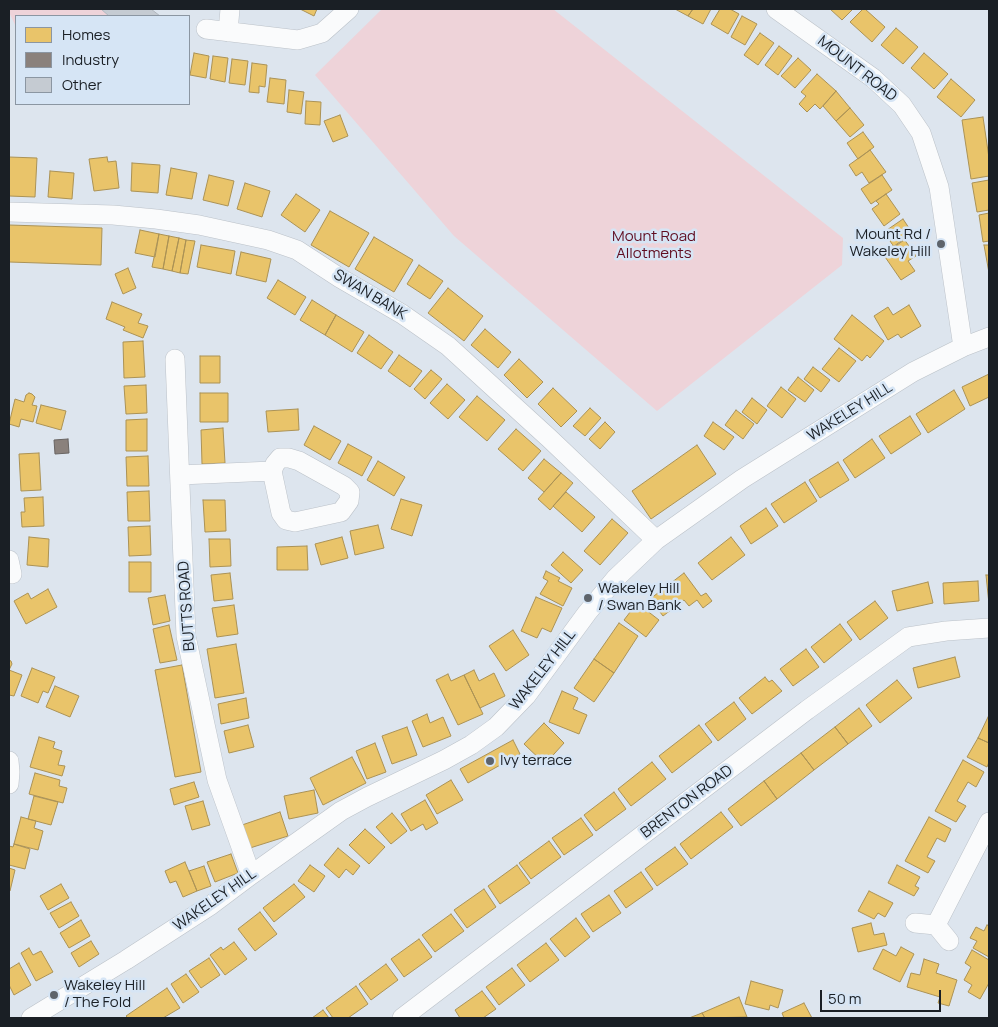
<!DOCTYPE html>
<html>
<head>
<meta charset="utf-8">
<style>
  body { margin:0 }
  #map { position:relative; width:998px; height:1027px; overflow:hidden; background:#dde5ee; font-family:Manrope,sans-serif }
  canvas { display:block }
  .frame { position:absolute; inset:0; border:10px solid #1a1f25; pointer-events:none }
  .legend { position:absolute; left:15px; top:15px; width:175px; height:90px; box-sizing:border-box; background:#d6e5f5; border:1px solid #8b96a2; margin:0; padding:6px 9px; list-style:none; font-size:15px; color:#1a1f25 }
  .legend li { display:flex; align-items:center; gap:10px; height:25px }
  .legend b { width:25px; border:1px solid #8b96a2 }
  .scale { position:absolute; left:820px; top:990px; width:121px; height:22px; box-sizing:border-box; border:2px solid #1a1f25; border-top:0; padding-left:6px; font-size:15px; line-height:18px; white-space:nowrap; color:#1a1f25; -webkit-text-stroke:4px #d6e5f5; paint-order:stroke }
</style>
</head>
<body>
<div id="map">
<canvas width="998" height="1027"></canvas>
<div class="frame"></div>
<ul class="legend">
<li><b style="height:14px;background:#e9c46a"></b>Homes</li>
<li><b style="height:14px;background:#8a817c"></b>Industry</li>
<li><b style="height:14px;background:#c5cbd2"></b>Other</li>
</ul>
<div class="scale">50 m</div>
</div>
<script>
const c = document.querySelector('canvas').getContext('2d');
c.lineJoin = 'round';
function fill(path, color) {
  c.fillStyle = color;
  c.fill(path, 'evenodd');
}
function toPath(rows) {
  const path = new Path2D();
  for (const r of rows) {
    path.moveTo(r[0], r[1]);
    for (let i = 2; i < r.length; i += 2) path.lineTo(r[i], r[i + 1]);
  }
  return path;
}
function strokePath(path, color, width, dash) {
  c.strokeStyle = color;
  c.lineWidth = width;
  c.lineCap = dash ? 'butt' : 'round';
  c.setLineDash(dash || []);
  c.stroke(path);
}
function write(font, color, halo, rows, align = 'center') {
  c.font = font + ' Manrope,sans-serif';
  c.lineWidth = 5;
  c.setLineDash([]);
  c.textBaseline = 'middle';
  c.strokeStyle = halo;
  c.fillStyle = color;
  for (const [text, x, y, turn = 0] of rows) {
    c.save();
    c.translate(x, y);
    c.rotate((+turn || 0) * Math.PI / 180);
    c.textAlign = isNaN(turn) ? turn : align;
    if (halo) c.strokeText(text, 0, 0);
    c.fillText(text, 0, 0);
    c.restore();
  }
}
fill(toPath([
  [9,9,101,9,109,16,16,16,16,27,9,12],
  [382,9,553,9,843,238,842,265,657,411,454,236,315,75]
]), '#eed3d9');
const homes = toPath([
  [300,9,317,9,314,16,300,9],
  [675,9,693,9,688,16,675,9],
  [693,9,711,9,703,24,688,16,693,9],
  [720,9,730,9,739,14,728,34,711,24,720,9],
  [830,9,853,9,842,20,830,9],
  [863,9,865,9,885,27,872,42,850,22,863,9],
  [742,16,757,24,745,45,731,37,742,16],
  [896,28,918,47,903,64,881,45,896,28],
  [760,33,774,43,758,65,744,55,760,33],
  [779,46,792,56,778,75,765,65,779,46],
  [194,53,209,56,206,78,190,75,194,53],
  [924,53,948,74,934,89,911,68,924,53],
  [213,56,228,58,225,82,210,79,213,56],
  [798,58,811,70,795,88,781,76,798,58],
  [232,59,248,61,245,85,229,83,232,59],
  [252,63,267,65,265,87,259,86,259,93,249,92,252,63],
  [817,74,836,91,820,109,815,104,807,112,799,104,806,96,801,92,817,74],
  [270,78,286,80,284,104,267,102,270,78],
  [951,79,975,100,961,117,937,97,951,79],
  [289,90,304,92,301,114,287,112,289,90],
  [836,91,850,108,836,121,823,106,836,91],
  [306,101,321,102,320,125,305,124,306,101],
  [850,108,864,125,850,137,836,121,850,108],
  [340,115,348,136,333,142,324,121,340,115],
  [983,117,989,158,989,176,971,179,962,120,983,117],
  [863,132,874,147,858,159,847,143,863,132],
  [870,150,886,172,869,183,862,172,856,176,849,165,870,150],
  [9,157,37,158,35,197,9,196,9,157],
  [107,157,108,162,116,161,119,188,94,191,89,159,107,157],
  [132,163,160,165,158,193,131,191,132,163],
  [171,168,197,173,192,199,166,195,171,168],
  [50,171,74,173,72,199,48,197,50,171],
  [209,175,234,181,228,206,203,200,209,175],
  [882,175,892,190,871,204,861,189,882,175],
  [989,180,989,210,977,212,972,183,989,180],
  [245,183,270,191,262,217,237,209,245,183],
  [296,194,320,210,305,232,281,215,296,194],
  [886,194,900,214,884,226,872,209,879,204,876,201,886,194],
  [330,211,369,233,349,267,311,245,330,211],
  [989,213,989,241,983,242,979,215,989,213],
  [903,219,913,234,894,247,884,232,903,219],
  [9,225,102,228,101,265,9,262,9,225],
  [140,230,159,234,155,257,135,253,140,230],
  [159,234,169,236,163,269,152,267,159,234],
  [169,236,179,238,172,271,163,269,169,236],
  [374,237,413,260,394,292,355,269,374,237],
  [179,238,186,240,180,273,172,271,179,238],
  [904,239,916,256,908,261,915,271,901,280,883,254,904,239],
  [186,240,195,241,188,274,180,273,186,240],
  [201,245,235,251,231,274,197,267,201,245],
  [984,245,989,245,989,273,984,245],
  [241,252,271,259,266,282,236,275,241,252],
  [419,265,443,281,430,299,407,284,419,265],
  [128,268,136,288,123,294,115,274,128,268],
  [278,280,306,297,295,315,267,298,278,280],
  [448,288,483,316,464,341,428,313,448,288],
  [312,300,336,315,325,335,300,320,312,300],
  [112,302,142,314,138,323,148,326,143,338,123,330,125,327,106,319,112,302],
  [909,305,921,326,901,338,898,334,888,340,874,316,888,307,893,315,909,305],
  [336,315,364,332,352,352,325,335,336,315],
  [852,315,884,341,870,358,867,355,862,361,834,339,852,315],
  [485,329,511,352,498,368,471,345,485,329],
  [369,335,393,352,381,369,357,353,369,335],
  [143,341,145,377,124,378,123,342,143,341],
  [839,348,856,361,839,382,822,369,839,348],
  [399,355,422,371,410,387,388,371,399,355],
  [200,356,220,356,220,383,200,383,200,356],
  [519,359,543,382,527,398,504,375,519,359],
  [813,367,830,380,821,392,804,379,813,367],
  [431,370,442,379,425,399,414,389,431,370],
  [989,374,989,397,970,406,962,387,989,374],
  [798,377,814,390,805,402,788,390,798,377],
  [447,384,465,400,448,419,430,403,447,384],
  [146,385,147,413,126,414,124,386,146,385],
  [781,387,796,399,782,418,767,406,781,387],
  [553,388,577,411,561,427,538,404,553,388],
  [954,390,965,409,928,433,916,414,954,390],
  [29,393,32,394,35,397,32,405,37,406,33,422,21,419,19,427,9,424,15,399,24,402,26,395,29,393],
  [200,393,228,393,228,422,200,422,200,393],
  [477,396,505,420,487,441,459,417,477,396],
  [752,398,767,410,757,424,742,412,752,398],
  [41,405,66,411,61,430,36,423,41,405],
  [590,408,601,418,585,436,573,426,590,408],
  [298,409,299,430,268,432,266,411,298,409],
  [736,410,754,424,743,439,725,425,736,410],
  [910,416,921,434,891,454,879,436,910,416],
  [147,419,147,451,126,451,126,420,147,419],
  [605,422,615,432,600,449,589,439,605,422],
  [713,422,734,437,724,450,704,436,713,422],
  [314,426,341,441,330,460,304,445,314,426],
  [223,428,225,463,202,464,201,430,223,428],
  [516,429,541,451,523,471,498,449,516,429],
  [872,439,885,458,855,478,843,460,872,439],
  [348,444,372,457,362,476,338,463,348,444],
  [697,445,716,474,651,519,632,491,697,445],
  [39,453,41,490,21,491,19,454,39,453],
  [148,456,149,486,127,486,126,457,148,456],
  [544,459,561,473,544,492,528,478,544,459],
  [378,461,405,477,394,496,367,480,378,461],
  [838,462,849,480,820,498,809,480,838,462],
  [561,473,573,483,550,510,538,499,561,473],
  [805,482,817,501,784,523,771,504,805,482],
  [149,491,150,521,128,521,127,492,149,491],
  [566,492,595,517,582,532,553,506,566,492],
  [43,497,44,526,22,527,21,512,25,512,24,498,43,497],
  [401,499,422,505,412,536,391,529,401,499],
  [203,500,225,500,226,531,205,532,203,500],
  [766,508,778,526,751,544,740,526,766,508],
  [612,519,628,533,600,565,584,551,612,519],
  [378,525,384,548,355,555,350,531,378,525],
  [150,526,151,555,129,556,128,527,150,526],
  [29,537,49,539,48,567,27,565,29,537],
  [342,537,348,558,321,565,315,544,342,537],
  [731,537,745,555,712,580,698,563,731,537],
  [209,539,230,539,231,566,210,567,209,539],
  [307,546,308,570,277,570,277,547,307,546],
  [563,552,583,570,571,583,551,565,563,552],
  [129,562,151,562,151,592,129,592,129,562],
  [546,571,560,578,558,581,572,588,563,606,540,594,548,581,543,578,546,571],
  [230,573,233,599,214,601,211,575,230,573],
  [684,573,701,596,706,593,712,601,703,608,697,600,689,606,684,600,663,616,650,599,684,573],
  [986,575,989,575,989,604,986,575],
  [978,581,979,601,944,604,943,583,978,581],
  [928,582,933,603,897,611,892,591,928,582],
  [48,589,57,607,26,624,14,601,28,593,31,599,48,589],
  [165,595,170,621,153,625,148,598,165,595],
  [536,597,562,608,551,632,542,628,537,638,521,631,536,597],
  [875,601,888,618,860,640,847,622,875,601],
  [637,603,659,620,646,637,624,620,637,603],
  [234,605,238,634,217,637,212,608,234,605],
  [619,623,638,636,614,673,594,659,619,623],
  [840,624,852,640,824,663,811,647,840,624],
  [169,625,177,660,160,663,153,629,169,625],
  [513,630,529,655,506,671,489,646,513,630],
  [236,644,244,693,215,698,207,649,236,644],
  [806,649,819,667,793,686,780,669,806,649],
  [955,657,960,677,918,688,913,668,955,657],
  [594,659,614,673,594,702,574,688,594,659],
  [9,660,11,661,12,664,9,670,22,675,14,696,9,695,9,660],
  [182,665,201,772,175,777,155,670,182,665],
  [32,668,55,677,48,693,43,691,38,703,21,696,32,668],
  [474,670,479,681,494,673,505,696,480,708,464,675,474,670],
  [448,674,451,681,464,675,483,714,458,725,436,680,448,674],
  [765,677,769,682,772,680,782,691,752,714,739,698,765,677],
  [897,680,912,698,880,723,866,705,897,680],
  [55,686,79,696,70,717,46,707,55,686],
  [562,691,578,698,573,709,587,715,579,734,549,722,562,691],
  [246,698,249,718,221,724,218,704,246,698],
  [734,702,746,719,718,741,705,724,734,702],
  [859,708,872,726,848,744,835,727,859,708],
  [427,714,430,723,443,717,451,736,423,747,412,721,427,714],
  [989,715,989,743,978,738,989,715],
  [544,723,564,743,545,764,524,744,544,723],
  [248,725,254,747,229,753,224,731,248,725],
  [699,725,712,742,672,773,659,756,699,725],
  [407,727,417,755,392,764,382,736,407,727],
  [835,727,848,744,814,770,801,753,835,727],
  [39,737,55,742,53,748,62,751,58,765,65,766,62,776,30,767,39,737],
  [978,738,989,743,989,762,987,767,967,757,978,738],
  [513,740,520,754,468,783,460,769,513,740],
  [375,743,386,772,367,779,356,751,375,743],
  [801,753,814,770,777,799,764,781,801,753],
  [352,757,366,783,323,805,310,778,352,757],
  [963,760,984,772,976,787,968,782,957,801,966,806,956,822,935,811,963,760],
  [652,762,666,779,631,806,618,789,652,762],
  [35,773,60,780,59,786,67,788,63,803,29,794,35,773],
  [451,780,463,800,437,814,426,795,451,780],
  [764,781,777,799,741,826,728,809,764,781],
  [194,782,199,797,174,805,170,789,194,782],
  [314,790,318,813,289,819,284,796,314,790],
  [614,792,626,809,596,831,584,815,614,792],
  [34,796,58,802,51,825,28,819,34,796],
  [425,800,438,823,426,830,423,824,411,831,401,814,425,800],
  [203,801,210,825,192,830,185,806,203,801],
  [280,812,288,836,250,848,242,825,280,812],
  [721,812,733,827,691,859,680,844,721,812],
  [392,813,407,831,391,844,376,827,392,813],
  [21,817,36,821,34,828,43,831,38,850,14,844,21,817],
  [929,817,951,829,945,842,937,838,927,857,935,861,928,873,905,861,929,817],
  [581,818,593,835,564,855,552,838,581,818],
  [365,829,385,847,369,864,349,845,365,829],
  [549,841,561,857,531,879,519,863,549,841],
  [14,844,30,849,25,869,9,865,9,846,13,847,14,844],
  [675,847,688,864,657,886,645,869,675,847],
  [338,848,360,866,353,875,346,869,339,878,324,865,338,848],
  [231,854,238,873,215,882,207,862,231,854],
  [185,862,197,891,183,897,176,881,170,883,165,871,185,862],
  [310,865,325,876,314,892,298,881,310,865],
  [517,865,530,883,500,904,488,886,517,865],
  [897,865,920,877,915,886,919,888,914,896,888,883,897,865],
  [204,866,211,886,197,891,189,871,204,866],
  [9,868,15,870,10,891,9,891,9,868],
  [641,872,653,889,626,908,614,891,641,872],
  [61,884,69,898,48,910,40,896,61,884],
  [294,884,305,897,274,922,263,908,294,884],
  [484,889,496,907,467,928,454,910,484,889],
  [869,891,893,903,885,917,878,913,874,919,858,911,869,891],
  [609,895,621,913,593,932,581,914,609,895],
  [71,902,79,916,59,928,50,913,71,902],
  [260,912,277,934,255,951,238,929,260,912],
  [451,914,464,931,435,952,422,935,451,914],
  [576,918,590,937,565,957,550,939,576,918],
  [81,920,90,936,69,948,60,933,81,920],
  [871,923,874,935,884,933,887,945,858,952,852,928,871,923],
  [987,925,989,926,989,957,973,948,977,941,970,938,976,927,984,931,987,925],
  [419,939,432,957,404,977,391,959,419,939],
  [91,941,99,954,79,967,71,953,91,941],
  [234,942,247,959,225,975,210,955,221,947,223,950,234,942],
  [546,943,559,960,530,982,517,965,546,943],
  [901,947,914,954,900,982,873,969,883,949,896,956,901,947],
  [29,948,33,955,41,951,53,972,36,981,21,953,29,948],
  [972,950,989,960,989,983,980,999,968,992,972,985,964,980,971,967,965,963,972,950],
  [209,958,220,975,201,988,189,971,209,958],
  [924,959,939,964,936,973,957,980,949,1006,938,1003,940,997,907,987,911,973,920,975,924,959],
  [19,963,31,985,14,995,9,985,9,969,19,963],
  [386,964,398,980,371,1000,359,984,386,964],
  [512,968,525,985,499,1005,486,987,512,968],
  [186,974,199,992,183,1003,171,984,186,974],
  [751,981,783,990,778,1008,770,1005,769,1010,745,1004,751,981],
  [356,986,368,1004,348,1018,333,1018,326,1008,356,986],
  [167,988,180,1008,163,1018,128,1018,126,1016,167,988],
  [482,991,496,1009,483,1018,460,1018,455,1010,482,991],
  [739,997,747,1017,705,1018,702,1013,739,997],
  [804,1003,812,1018,784,1018,782,1013,804,1003],
  [323,1010,329,1018,312,1018,323,1010],
  [702,1013,705,1018,689,1018,702,1013]
]);
fill(homes, '#e9c46a');
strokePath(homes, '#ab9255', 1);
const industry = toPath([
  [68,439,69,453,55,454,54,440,68,439]
]);
fill(industry, '#8a817c');
strokePath(industry, '#686462', 1);
const building = toPath([
  [101,9,151,9,160,16,109,16,101,9]
]);
fill(building, '#c5cbd2');
strokePath(building, '#b0b6bd', 1);
const minor = toPath([
  [776,9,873,78,902,105,921,133,939,187,963,347],
  [206,29,298,40,322,33,349,9],
  [228,32,230,9],
  [9,212,113,215,156,219,199,225,268,240,297,250,340,278,402,314,448,346,550,439,656,540],
  [175,359,186,636,217,780,251,875],
  [180,475,272,471,275,464,280,458,289,458,299,461,344,486,350,492,349,501,341,512,295,522,286,520,281,513,272,471],
  [9,560,12,574],
  [9,761,10,772,9,784],
  [915,923,936,925,949,941],
  [936,925,989,822],
  [31,1018,126,960,211,905,251,875,341,811,367,797,444,760,471,745,496,727,526,696,587,613,615,579,656,540,742,479,913,372,963,347,989,337],
  [402,1018,807,710,908,637,946,631,989,628]
]);
strokePath(minor, '#bbc1c8', 20);
strokePath(minor, '#fafbfc', 19);
for (const [x, y, r, color] of [
  [941,244,5,"#5e646b"],
  [588,598,5,"#5e646b"],
  [490,761,5,"#5e646b"],
  [54,995,5,"#5e646b"]
]) {
  const dot = new Path2D();
  dot.arc(x, y, r, 0, 2 * Math.PI);
  c.fillStyle = color;
  c.fill(dot);
  strokePath(dot, '#d6e5f5', 2);
}
write('15px', '#1a1f25', '#d6e5f5', [
  ["MOUNT ROAD",857,69,38],
  ["SWAN BANK",370,295,31],
  ["WAKELEY HILL",850,412,-32],
  ["BUTTS ROAD",187,606,-94],
  ["WAKELEY HILL",543,670,-52],
  ["BRENTON ROAD",687,802,-37],
  ["WAKELEY HILL",215,900,-35]
]);
write('15px', '#1a1f25', '#d6e5f5', [
  ["Mount Rd /",931,235,"right"],
  ["Wakeley Hill",931,252,"right"],
  ["Wakeley Hill",598,589],
  ["/ Swan Bank",598,606],
  ["Ivy terrace",500,761],
  ["Wakeley Hill",64,986],
  ["/ The Fold",64,1003]
], 'left');
write('15px', '#600c20', '#d6e5f5', [
  ["Mount Road",654,237],
  ["Allotments",654,254]
]);
</script>
</body>
</html>
